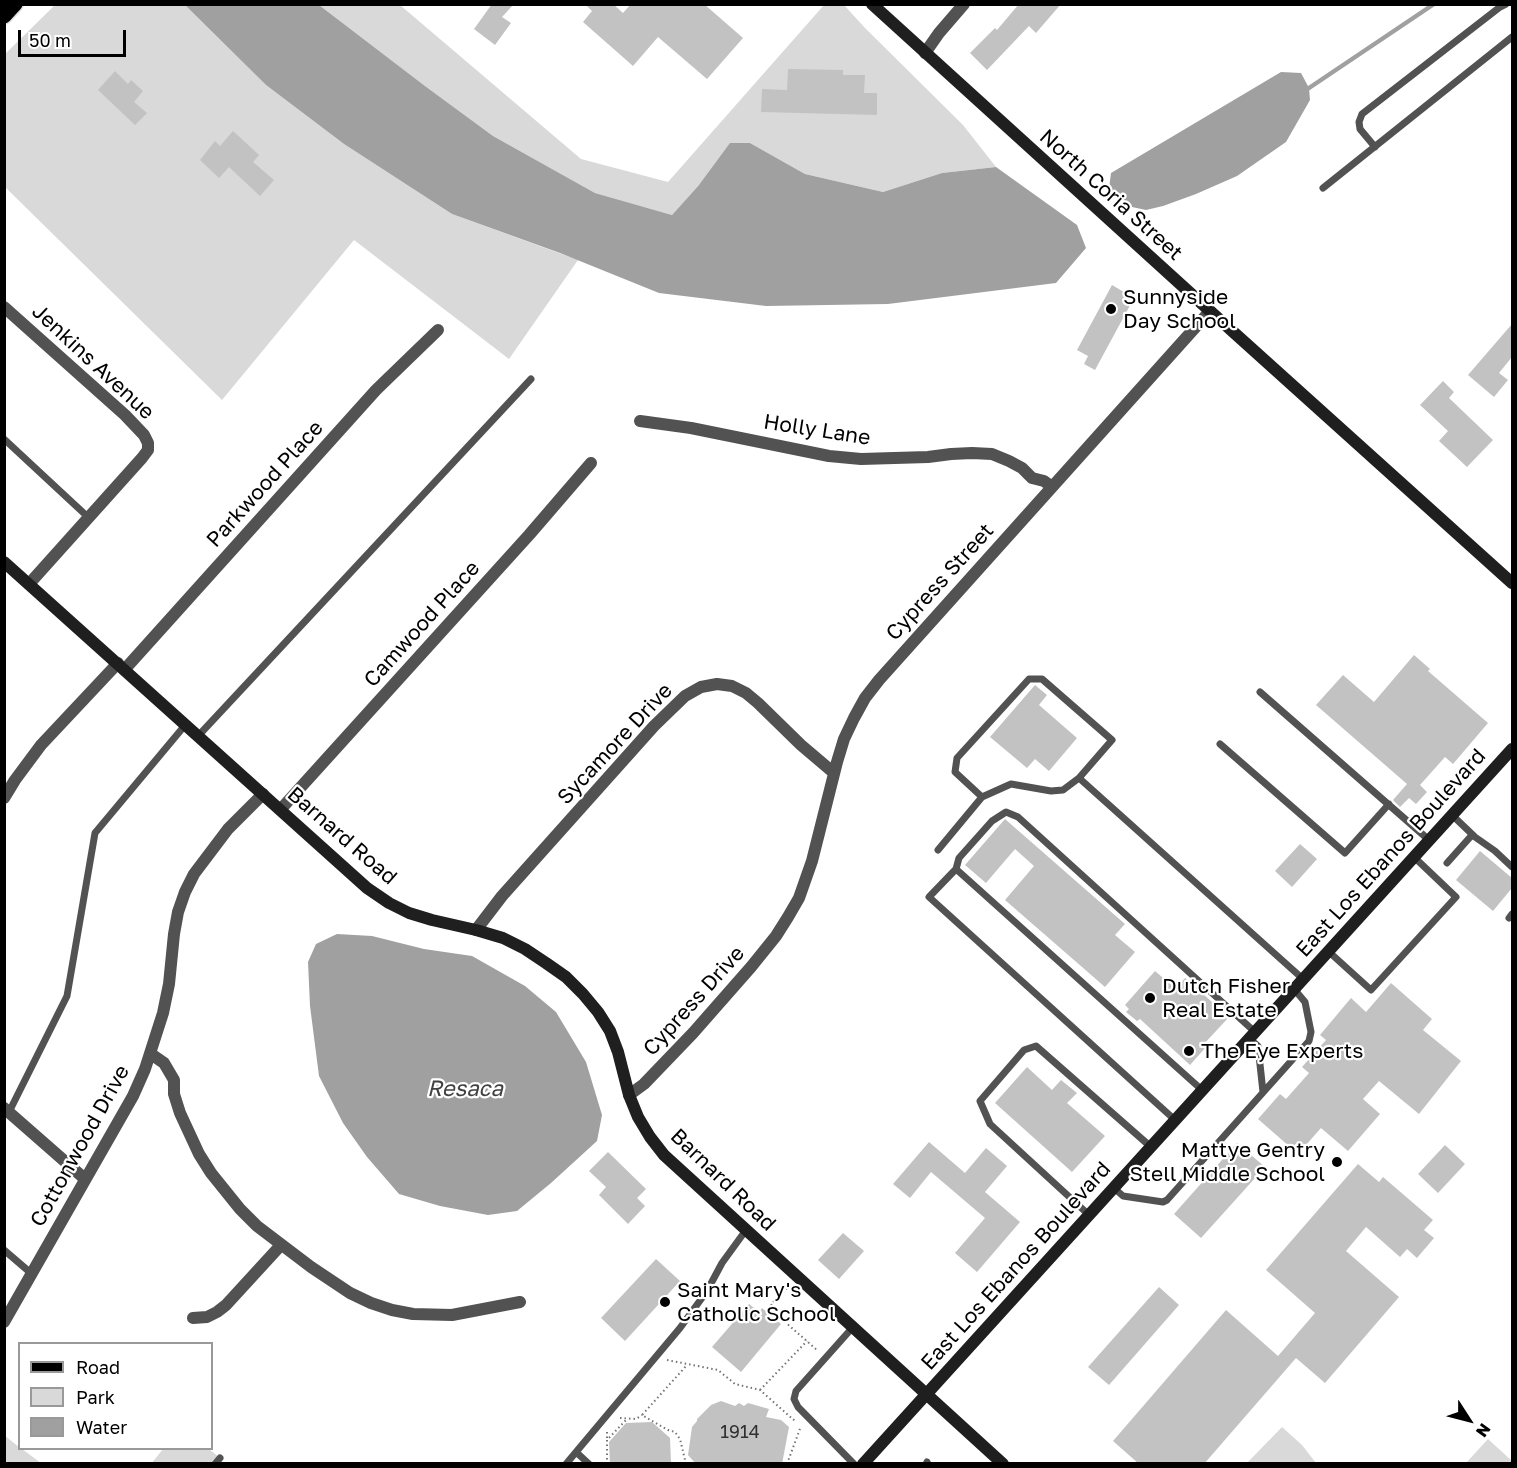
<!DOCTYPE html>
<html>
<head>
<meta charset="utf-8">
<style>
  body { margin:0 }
  #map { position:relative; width:1517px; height:1468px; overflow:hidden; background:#fff; font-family:"Golos Text",sans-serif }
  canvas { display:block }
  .frame { position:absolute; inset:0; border:6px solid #000; pointer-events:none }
  .legend { position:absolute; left:18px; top:1342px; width:195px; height:108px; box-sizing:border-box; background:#fff; border:2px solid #999; margin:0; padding:8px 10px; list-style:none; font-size:18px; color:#000 }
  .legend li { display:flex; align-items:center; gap:12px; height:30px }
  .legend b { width:30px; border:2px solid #999 }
  .north { position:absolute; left:1439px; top:1390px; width:60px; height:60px; -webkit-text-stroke:4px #fff; paint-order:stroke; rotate:126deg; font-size:16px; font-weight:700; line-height:24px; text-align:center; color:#000 }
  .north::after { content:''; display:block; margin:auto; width:21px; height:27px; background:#000; clip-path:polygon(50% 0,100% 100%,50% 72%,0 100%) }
  .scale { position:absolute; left:18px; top:30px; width:108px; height:27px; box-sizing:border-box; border:3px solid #000; border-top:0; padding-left:8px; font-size:18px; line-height:21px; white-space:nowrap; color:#000; -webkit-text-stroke:4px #fff; paint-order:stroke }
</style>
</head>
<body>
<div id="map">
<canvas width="1517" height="1468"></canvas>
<div class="frame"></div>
<ul class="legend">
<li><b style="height:8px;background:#000"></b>Road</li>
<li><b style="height:16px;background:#d9d9d9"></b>Park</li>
<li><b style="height:16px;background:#a0a0a0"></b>Water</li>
</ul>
<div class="north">N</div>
<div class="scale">50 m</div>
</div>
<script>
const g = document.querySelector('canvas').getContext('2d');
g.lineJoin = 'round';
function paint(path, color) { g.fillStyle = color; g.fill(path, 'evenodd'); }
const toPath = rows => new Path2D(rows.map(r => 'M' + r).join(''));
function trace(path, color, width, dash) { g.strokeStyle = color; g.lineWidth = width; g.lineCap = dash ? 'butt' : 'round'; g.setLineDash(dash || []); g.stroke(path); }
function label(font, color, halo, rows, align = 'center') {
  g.font = font + ' "Golos Text",sans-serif'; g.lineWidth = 4.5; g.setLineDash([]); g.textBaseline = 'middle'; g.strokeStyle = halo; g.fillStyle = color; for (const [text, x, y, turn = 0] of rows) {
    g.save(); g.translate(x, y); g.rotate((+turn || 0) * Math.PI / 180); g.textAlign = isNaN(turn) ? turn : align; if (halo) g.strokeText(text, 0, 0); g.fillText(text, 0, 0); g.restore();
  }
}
const green = toPath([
  [55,5,185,5,266,85,344,144,452,214,578,260,509,359,354,240,222,400,5,187,4,55],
  [319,5,400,5,581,159,668,182,824,5,844,5,865,28,963,125,996,167,942,173,883,192,805,174,750,143,699,185,672,215,595,193,493,136,425,86],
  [1282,1427,1302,1445,1316,1463,1247,1463],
  [4,1435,19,1447,20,1448,22,1449,41,1463,5,1463],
  [1488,1439,1512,1461,1512,1463,1466,1463],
  [163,1449,209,1449,220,1458,215,1463,151,1464]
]);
const water = toPath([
  [185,5,319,5,425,86,493,136,595,193,672,215,699,185,730,143,750,143,805,174,883,192,942,173,996,167,1077,225,1086,248,1056,283,888,304,766,306,659,293,560,253,452,214,344,144,266,85],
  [1281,72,1301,73,1309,88,1310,100,1286,142,1237,176,1196,194,1163,206,1146,210,1132,207,1109,189,1111,173],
  [337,934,372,936,424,949,472,956,525,986,556,1012,586,1062,602,1115,597,1141,551,1183,517,1211,488,1215,440,1206,399,1194,367,1157,343,1123,319,1076,310,1006,308,962,316,944]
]);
const stream = toPath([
  [1309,88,1434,4]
]);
const building = toPath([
  [492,4,514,4,502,17,511,23,495,45,474,29],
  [585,4,613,4,623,13,631,4,704,4,743,38,707,79,658,37,633,66,583,22,592,11],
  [1019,4,1061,4,1036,33,1029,26,987,70,970,53,995,28,997,30],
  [788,69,843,70,843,75,865,75,864,93,877,93,877,115,761,112,762,89,787,90],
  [115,71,128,84,131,80,143,91,134,102,147,113,135,125,98,90],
  [233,131,259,155,253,162,274,180,260,196,229,167,219,178,200,160,215,141,220,146],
  [1112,285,1134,298,1095,370,1084,364,1088,356,1077,350],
  [1512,324,1512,357,1499,373,1508,380,1494,397,1468,375],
  [1443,381,1454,392,1449,398,1493,440,1467,467,1439,441,1448,431,1420,405],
  [1414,655,1430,669,1428,671,1488,723,1453,764,1445,757,1420,785,1427,792,1416,804,1409,798,1400,807,1393,800,1407,784,1316,705,1343,675,1374,702],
  [1035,685,1047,695,1039,705,1077,738,1049,771,1035,759,1027,768,990,737],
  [1005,819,1125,924,1115,935,1135,952,1105,987,1005,900,1034,866,1015,849,986,883,965,865],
  [1300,844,1317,859,1292,887,1275,871],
  [1480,851,1512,878,1512,888,1493,911,1456,880],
  [1155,971,1176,989,1185,978,1229,1017,1203,1045,1206,1047,1190,1065,1140,1019,1137,1021,1126,1012,1129,1009,1125,1005],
  [1391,983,1432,1019,1423,1030,1461,1061,1419,1114,1379,1081,1363,1099,1380,1114,1348,1151,1321,1128,1298,1154,1258,1119,1280,1094,1286,1099,1309,1073,1302,1067,1326,1040,1320,1035,1351,998,1366,1012],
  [1027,1067,1052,1090,1061,1080,1077,1093,1067,1103,1105,1136,1072,1172,995,1103],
  [929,1142,965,1173,986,1148,1007,1166,985,1192,1020,1222,977,1272,955,1253,985,1218,931,1172,910,1198,893,1184],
  [1237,1143,1265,1167,1201,1238,1174,1214],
  [1445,1145,1465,1164,1438,1193,1418,1174],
  [608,1152,646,1189,637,1198,645,1206,628,1224,599,1195,606,1187,589,1171],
  [1358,1164,1379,1182,1383,1177,1433,1220,1424,1230,1434,1238,1417,1258,1407,1249,1400,1257,1366,1227,1346,1251,1399,1297,1325,1383,1296,1358,1204,1464,1139,1464,1113,1441,1226,1310,1278,1356,1315,1313,1266,1270],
  [843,1233,864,1251,839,1279,818,1260],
  [656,1259,680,1281,625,1341,601,1318],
  [1159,1287,1179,1305,1109,1385,1088,1367],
  [749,1304,759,1312,762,1308,781,1324,741,1372,712,1347],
  [721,1401,735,1406,739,1403,744,1406,748,1403,769,1409,766,1417,781,1420,789,1427,782,1464,696,1464,688,1455,692,1427,697,1421,697,1419,711,1405],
  [652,1422,670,1438,671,1464,610,1464,609,1442,626,1423]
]);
const path = toPath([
  [790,1285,771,1304,775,1313,818,1351],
  [667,1360,718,1370,735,1384,760,1390,795,1421],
  [760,1390,807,1341],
  [620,1418,636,1419,642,1415],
  [607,1432,607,1440],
  [607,1464,607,1440,627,1419],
  [686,1464,680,1439,675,1432,668,1430,642,1415,687,1365],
  [787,1464,801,1426]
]);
const lane = toPath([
  [1375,147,1360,129,1359,122,1362,114,1500,7,1506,4],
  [1323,188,1512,37],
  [4,439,89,518],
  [1260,692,1429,840],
  [199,735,531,379],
  [1220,744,1345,853,1389,804],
  [982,797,1011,784,1051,791,1063,790,1079,778],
  [1452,815,1475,837,1495,851,1512,867],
  [938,850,982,797,955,772,957,758,1029,679,1042,679,1112,740,1079,778,1303,979],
  [1447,863,1472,835],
  [956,869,959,858,992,821,1006,812,1018,817,1255,1032],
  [1509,918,1512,914],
  [1328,951,1371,990,1456,897,1414,857],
  [1249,1038,1258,1046,1263,1092],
  [9,1112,67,996,95,833,186,724],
  [1175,1120,929,897,956,869,1202,1090],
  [1114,1188,1123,1196,1163,1202,1167,1200,1309,1041,1311,1032,1305,1002,1294,989],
  [1089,1215,990,1124,980,1101,1024,1050,1036,1046,1151,1147],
  [4,1250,32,1274],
  [853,1327,796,1391,794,1399,798,1407,854,1464],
  [576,1452,589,1464],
  [215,1464,220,1458],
  [566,1464,680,1328,707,1291,722,1263,746,1230],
  [926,1464,927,1462,928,1464]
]);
const street = toPath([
  [925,53,939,33,964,4],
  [4,307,125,415,144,435,148,443,148,450,142,458,29,584],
  [640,421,691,428,829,456,861,459,928,457,951,454,972,453,992,454,1009,461,1022,468,1032,478,1044,481,1052,487],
  [125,669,376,390,438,330],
  [4,798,15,780,41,745,118,663],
  [281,809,529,535,591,463],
  [476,930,502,896,654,726,685,696,701,687,717,684,732,686,746,693,758,703,801,745,834,773],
  [151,1054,164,1063,174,1080,174,1094,180,1113,199,1154,211,1173,240,1209,257,1226,311,1267,350,1293,371,1303,392,1310,413,1314,452,1315,520,1302],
  [629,1095,644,1084,693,1033,751,967,776,936,788,917,799,898,812,861,837,762,844,739,854,718,865,698,879,680,1210,311],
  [4,1108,85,1179],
  [193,1318,207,1317,217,1312,226,1305,281,1245],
  [4,1322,133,1096,145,1069,163,1013,169,984,174,934,178,912,185,892,194,874,228,829,263,794]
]);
const secondary = toPath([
  [872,4,1210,311,1512,583],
  [4,562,367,888,389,903,409,913,432,920,476,930,503,938,525,949,546,963,566,977,583,994,598,1012,610,1031,618,1052,629,1095,638,1117,650,1137,664,1155,1003,1464],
  [863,1464,1512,749]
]);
const primary = toPath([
  [4,16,15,4]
]);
const markers = [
  [1111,309,6,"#000"],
  [1150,998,6,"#000"],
  [1189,1051,6,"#000"],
  [1337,1162,6,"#000"],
  [665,1302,6,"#000"]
];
const numberNames = [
  ["1914",740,1432]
];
const streetNames = [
  ["North Coria Street",1111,195,42],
  ["Jenkins Avenue",93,362,43],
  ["Holly Lane",817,430,9],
  ["Parkwood Place",265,484,-48],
  ["Cypress Street",940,582,-48],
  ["Camwood Place",422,624,-48],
  ["Sycamore Drive",615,744,-47],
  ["Barnard Road",342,836,41],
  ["East Los Ebanos Boulevard",1391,853,-48],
  ["Cypress Drive",694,1001,-48],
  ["Cottonwood Drive",80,1146,-61],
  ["Barnard Road",723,1180,44],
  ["East Los Ebanos Boulevard",1016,1266,-48]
];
const poiNames = [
  ["Sunnyside",1123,297],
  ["Day School",1123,321],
  ["Dutch Fisher",1162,986],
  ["Real Estate",1162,1010],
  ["The Eye Experts",1201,1051],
  ["Mattye Gentry",1325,1150,"right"],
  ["Stell Middle School",1325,1174,"right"],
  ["Saint Mary's",677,1290],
  ["Catholic School",677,1314]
];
const waterNames = [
  ["Resaca",465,1089]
];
paint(green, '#d9d9d9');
paint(water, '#a0a0a0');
trace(stream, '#a0a0a0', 4.5);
paint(building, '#c2c2c2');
trace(primary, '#dbdbdb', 18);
trace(path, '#747474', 2, [1.5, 3]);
trace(lane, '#525252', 7);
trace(street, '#525252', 12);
trace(secondary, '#1f1f1f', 12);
trace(primary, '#000', 15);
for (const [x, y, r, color] of markers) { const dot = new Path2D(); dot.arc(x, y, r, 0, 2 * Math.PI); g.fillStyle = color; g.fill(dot); trace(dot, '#fff', 2); }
label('18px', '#303030', null, numberNames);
label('21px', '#000', '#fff', streetNames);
label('21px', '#000', '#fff', poiNames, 'left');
label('italic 22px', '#414141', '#fff', waterNames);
</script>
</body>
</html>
